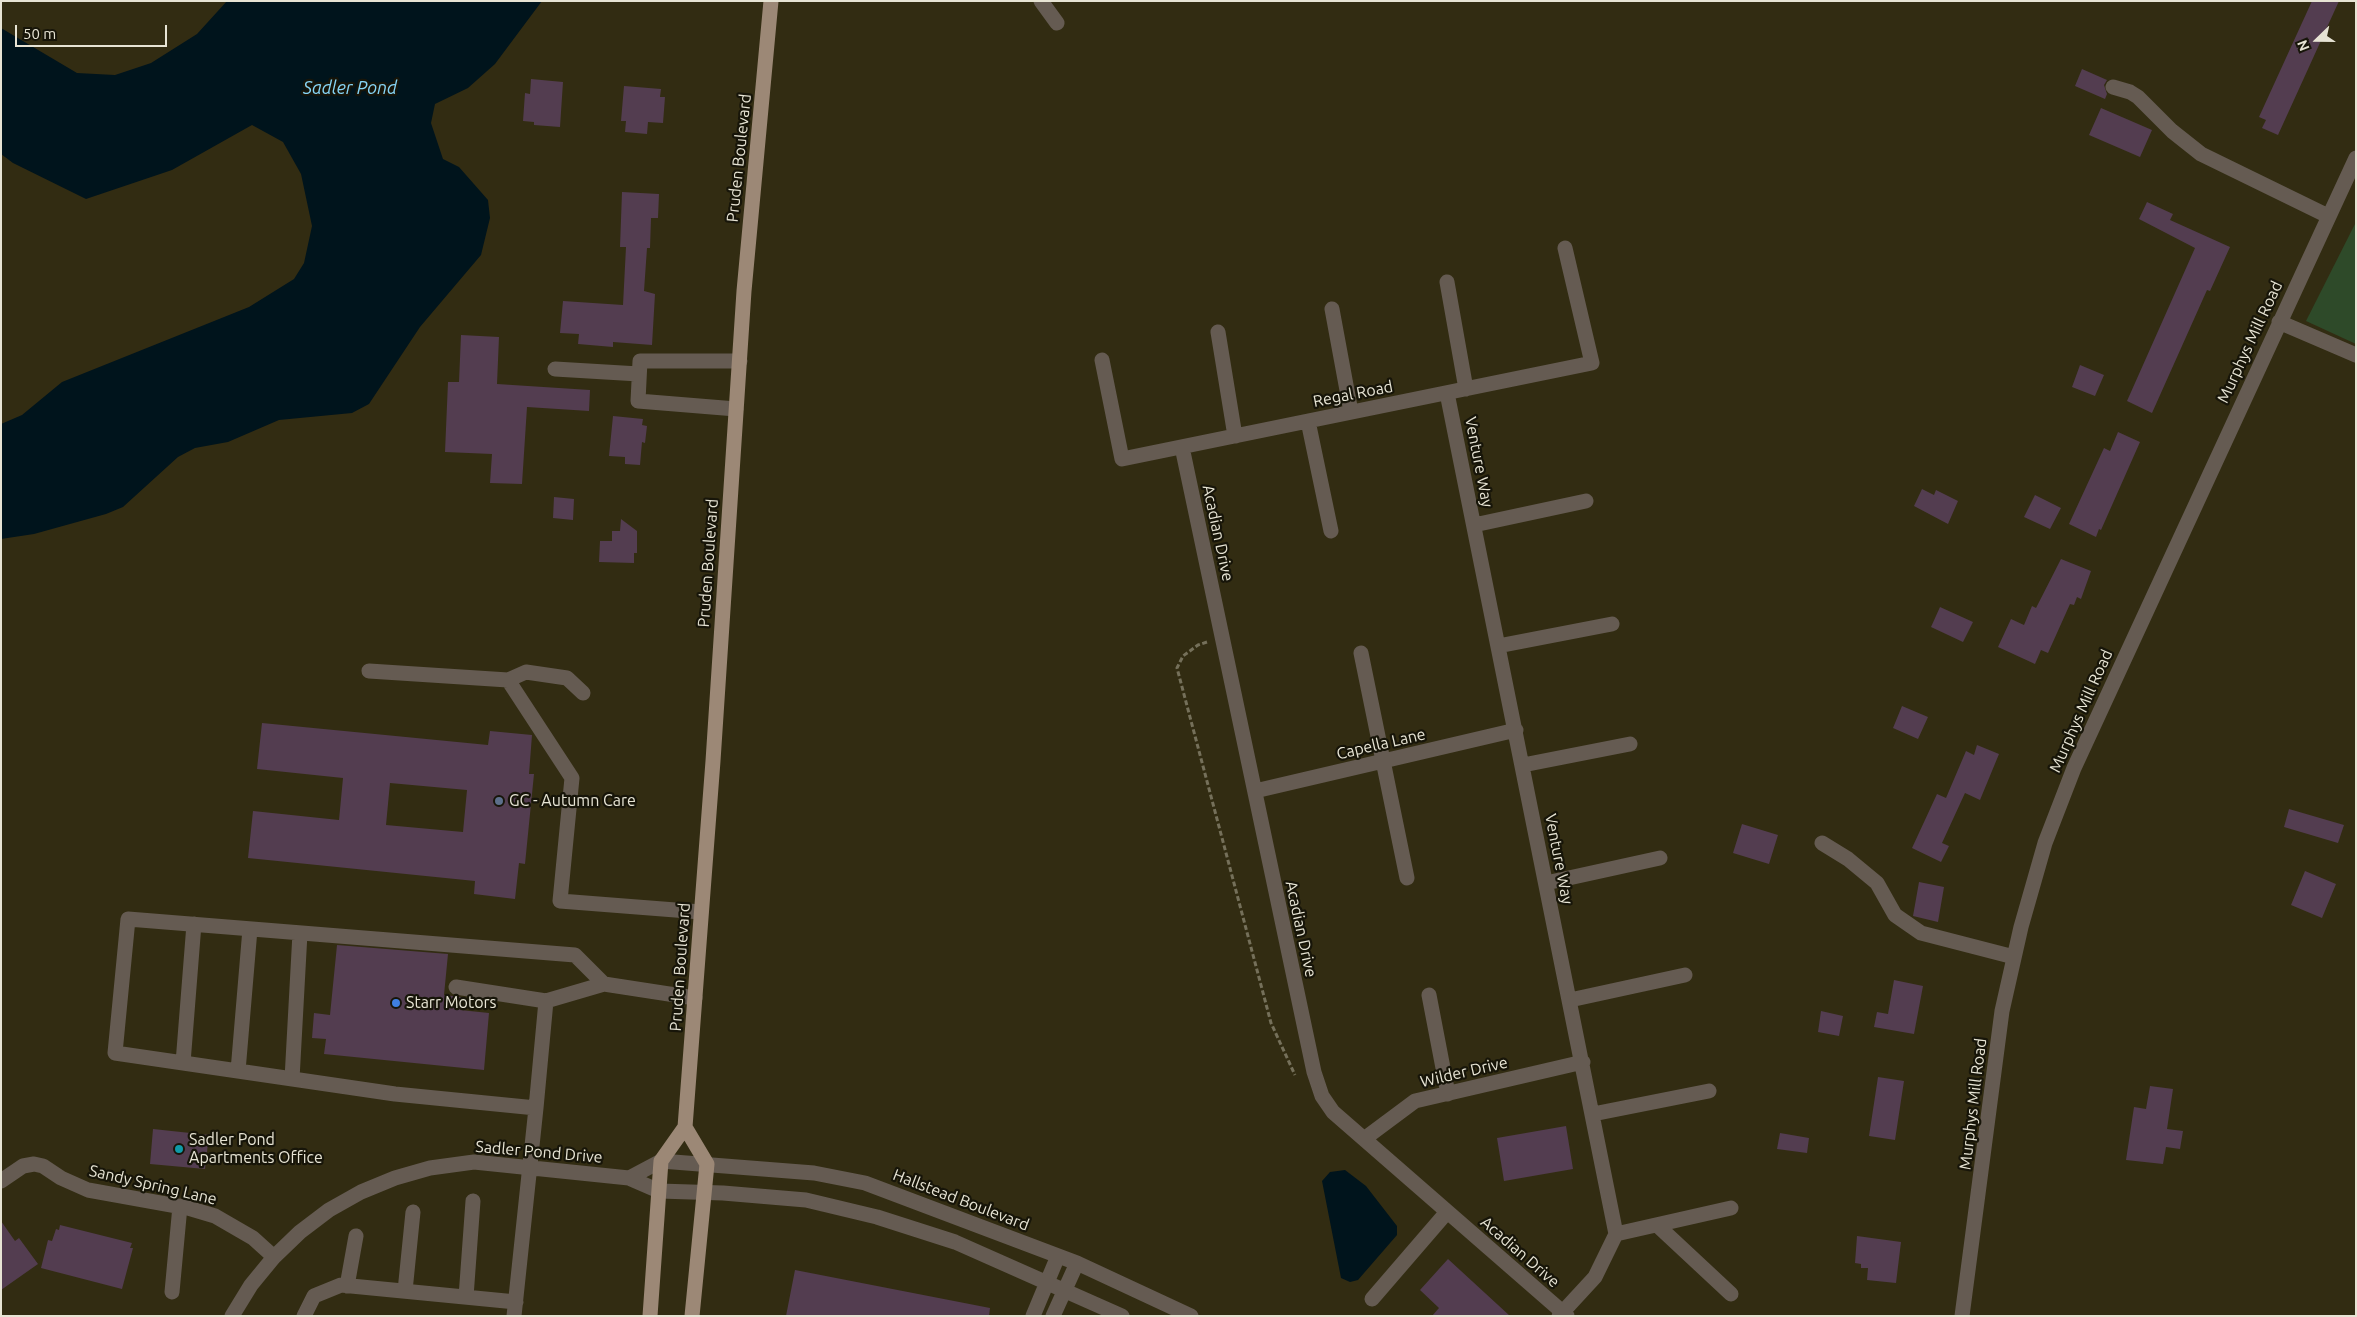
<!DOCTYPE html>
<html>
<head>
<meta charset="utf-8">
<style>
  body { margin:0 }
  #map { position:relative; width:2357px; height:1317px; overflow:hidden; background:#322c12; font-family:Ubuntu,sans-serif }
  canvas { display:block }
  .frame { position:absolute; inset:0; border:2px solid #e7e4d4; pointer-events:none }
  .north { position:absolute; left:2292px; top:15px; width:50px; height:50px; -webkit-text-stroke:4px #171509; paint-order:stroke; rotate:248deg; font-size:14px; font-weight:700; line-height:20px; text-align:center; color:#e7e4d4 }
  .north::after { content:''; display:block; margin:auto; width:18px; height:22px; background:#e7e4d4; clip-path:polygon(50% 0,100% 100%,50% 72%,0 100%) }
  .scale { position:absolute; left:15px; top:25px; width:152px; height:22px; box-sizing:border-box; border:2px solid #e7e4d4; border-top:0; padding-left:6px; font-size:15px; line-height:18px; white-space:nowrap; color:#e7e4d4; -webkit-text-stroke:4px #171509; paint-order:stroke }
</style>
</head>
<body>
<div id="map">
<canvas width="2357" height="1317"></canvas>
<div class="frame"></div>
<div class="north">N</div>
<div class="scale">50 m</div>
</div>
<script>
const g = document.querySelector('canvas').getContext('2d');
g.lineJoin = 'round';
function paint(path, color) { g.fillStyle = color; g.fill(path, 'evenodd'); }
const toPath = rows => new Path2D(rows.map(r => 'M' + r).join(''));
function trace(path, color, width, dash) { g.strokeStyle = color; g.lineWidth = width; g.lineCap = dash ? 'butt' : 'round'; g.setLineDash(dash || []); g.stroke(path); }
function label(font, color, halo, rows, align = 'center') {
  g.font = font + ' Ubuntu,sans-serif'; g.lineWidth = 4.5; g.setLineDash([]); g.textBaseline = 'middle'; g.strokeStyle = halo; g.fillStyle = color; for (const [text, x, y, turn = 0] of rows) {
    g.save(); g.translate(x, y); g.rotate((+turn || 0) * Math.PI / 180); g.textAlign = isNaN(turn) ? turn : align; if (halo) g.strokeText(text, 0, 0); g.fillText(text, 0, 0); g.restore();
  }
}
const green = toPath([
  [2356,222,2356,344,2306,321]
]);
const water = toPath([
  [227,1,542,1,495,64,468,88,435,104,431,123,443,159,459,167,488,200,490,218,481,255,420,327,369,404,352,413,279,420,228,442,195,448,178,457,123,507,106,514,34,534,1,539,1,424,22,415,62,382,249,307,294,279,304,263,312,226,301,174,283,142,252,125,172,170,86,199,13,163,1,154,1,28,77,73,115,75,151,63,197,34],
  [1345,1170,1366,1186,1397,1226,1397,1235,1358,1280,1350,1282,1341,1278,1322,1181,1330,1172]
]);
const building = toPath([
  [2312,1,2339,1,2278,135,2262,128,2266,120,2259,117],
  [2082,69,2107,80,2104,85,2107,94,2105,99,2075,86],
  [531,79,563,82,560,127,534,125,534,122,523,121,525,93,530,94],
  [624,86,661,89,660,97,665,97,663,123,648,122,647,134,625,132,626,121,621,121],
  [2101,108,2152,130,2140,157,2089,135],
  [622,192,659,194,658,218,651,218,650,248,647,248,644,291,655,294,652,345,613,342,613,347,578,344,579,334,560,333,563,301,623,305,626,247,620,247],
  [2147,202,2173,214,2170,220,2230,247,2210,291,2207,290,2152,413,2127,401,2195,248,2139,219],
  [461,335,499,337,497,384,590,390,589,411,527,407,522,484,490,483,492,454,445,452,448,382,459,382],
  [2080,365,2104,375,2095,396,2072,387],
  [613,416,643,419,642,425,647,426,645,443,642,442,640,465,625,464,625,457,609,456],
  [2118,432,2140,442,2101,530,2099,529,2096,537,2069,524,2104,448,2110,451],
  [1922,489,1934,495,1936,490,1958,501,1948,524,1914,506],
  [2035,495,2061,508,2050,529,2024,517],
  [554,497,574,499,573,520,553,518],
  [621,519,637,531,637,553,634,553,634,563,599,562,600,541,612,541,612,531,620,531],
  [2061,559,2091,571,2081,599,2077,597,2074,605,2070,604,2048,653,2041,650,2035,664,1998,647,2011,619,2024,625,2032,606,2036,608],
  [1940,607,1973,622,1963,642,1931,627],
  [1902,706,1928,717,1918,739,1893,728],
  [262,723,488,745,490,731,532,735,529,774,534,774,525,864,519,863,515,899,474,894,475,881,248,858,253,811,339,820,343,778,257,769],
  [390,783,467,790,463,832,386,825],
  [1977,745,1999,754,1980,800,1965,793,1942,843,1949,846,1941,862,1912,848,1937,794,1946,798,1966,751,1974,755],
  [2289,809,2344,825,2338,843,2284,827],
  [1742,824,1778,835,1769,864,1733,853],
  [2305,871,2336,884,2322,918,2291,905],
  [1919,882,1944,887,1938,922,1913,916],
  [337,945,448,954,444,995,461,997,460,1010,489,1013,484,1070,324,1054,326,1039,312,1038,314,1013,330,1015],
  [1894,980,1923,986,1914,1034,1874,1027,1877,1012,1888,1014],
  [1821,1011,1843,1016,1839,1036,1818,1032],
  [1878,1077,1904,1081,1895,1140,1869,1136],
  [2150,1086,2173,1089,2167,1129,2183,1131,2180,1149,2166,1147,2163,1164,2126,1160,2134,1107,2146,1109],
  [1566,1126,1573,1169,1504,1181,1497,1138],
  [153,1129,209,1135,205,1169,150,1164],
  [1780,1133,1809,1138,1807,1153,1777,1149],
  [1,1221,15,1241,19,1238,38,1264,1,1290],
  [60,1225,132,1243,130,1248,133,1248,122,1289,41,1268,48,1240,52,1241,56,1229,59,1230],
  [1857,1236,1901,1242,1896,1283,1867,1280,1868,1268,1861,1268,1861,1264,1855,1263],
  [1448,1259,1510,1316,1432,1316,1439,1308,1420,1290],
  [795,1270,990,1308,989,1316,786,1316]
]);
const path = toPath([
  [1207,642,1198,645,1183,656,1177,668,1271,1023,1295,1075]
]);
const minor = toPath([
  [1041,1,1057,23],
  [2113,87,2130,92,2138,97,2172,131,2201,154,2328,216],
  [1447,282,1466,389],
  [1332,309,1351,412],
  [2279,322,2356,355],
  [1218,332,1235,436],
  [1102,360,1122,459,1592,363,1565,248],
  [555,369,639,374],
  [1447,393,1616,1234,1595,1277,1559,1316],
  [736,409,638,401,640,361,740,361],
  [1308,421,1331,531],
  [1182,447,1314,1072,1322,1096,1333,1112,1567,1316],
  [1474,525,1586,501],
  [1498,646,1612,624],
  [1361,653,1407,878],
  [369,671,508,680,572,778,560,901,701,912],
  [508,680,526,672,567,678,583,693],
  [1523,765,1630,744],
  [1255,791,1516,730],
  [1822,843,1848,859,1877,883,1895,915,1921,933,2014,957],
  [1546,883,1660,858],
  [456,987,546,1001],
  [1429,995,1448,1094],
  [1570,1000,1685,975],
  [183,1063,194,924],
  [238,1071,250,929],
  [292,1079,300,933],
  [536,1108,546,1001,604,984],
  [1593,1114,1709,1091],
  [1364,1139,1415,1101,1583,1062],
  [629,1178,661,1161,814,1173,865,1183,1077,1263,1191,1316],
  [1,1181,23,1166,34,1164,43,1166,61,1178,88,1190,188,1208,215,1216,253,1238,274,1257],
  [1657,1225,1731,1294],
  [1616,1234,1731,1208],
  [347,1286,356,1236],
  [405,1291,413,1212],
  [172,1292,180,1206],
  [466,1297,473,1201],
  [1372,1299,1447,1212],
  [232,1316,251,1285,274,1257,300,1232,329,1210,361,1192,395,1178,430,1168,474,1162,629,1178,659,1191,723,1193,806,1200,877,1217,955,1242,1122,1316],
  [304,1316,314,1296,341,1285,516,1302],
  [514,1316,536,1108,395,1094,115,1053,128,919,575,955,604,984,695,998],
  [1033,1316,1058,1256],
  [1053,1316,1077,1263],
  [1962,1316,2002,1011,2021,927,2045,843,2074,768,2356,158]
]);
const major = toPath([
  [685,1127,707,1164,692,1316],
  [650,1316,661,1161,685,1127,713,761,744,291,771,1]
]);
const markers = [
  [499,801,5,"#5c6f8a"],
  [396,1003,5,"#3f7fe0"],
  [179,1149,5,"#0f9aa8"]
];
const streetNames = [
  ["Pruden Boulevard",739,158,-84],
  ["Murphys Mill Road",2250,342,-65],
  ["Regal Road",1353,394,-11],
  ["Venture Way",1479,462,79],
  ["Acadian Drive",1218,533,78],
  ["Pruden Boulevard",708,563,-86],
  ["Murphys Mill Road",2081,711,-66],
  ["Capella Lane",1381,744,-13],
  ["Venture Way",1559,859,79],
  ["Acadian Drive",1301,929,78],
  ["Pruden Boulevard",680,967,-86],
  ["Wilder Drive",1464,1072,-13],
  ["Murphys Mill Road",1973,1104,-83],
  ["Sadler Pond Drive",539,1152,5],
  ["Sandy Spring Lane",153,1185,13],
  ["Hallstead Boulevard",961,1200,21],
  ["Acadian Drive",1520,1252,41]
];
const poiNames = [
  ["GC - Autumn Care",509,801],
  ["Starr Motors",406,1003],
  ["Sadler Pond",189,1140],
  ["Apartments Office",189,1158]
];
const waterNames = [
  ["Sadler Pond",350,88]
];
paint(green, '#2e4a29');
paint(water, '#00141c');
paint(building, '#533d50');
trace(path, '#75705a', 3, [5, 2.5]);
trace(minor, '#655b52', 15);
trace(major, '#9c8876', 15);
for (const [x, y, r, color] of markers) { const dot = new Path2D(); dot.arc(x, y, r, 0, 2 * Math.PI); g.fillStyle = color; g.fill(dot); trace(dot, '#171509', 2); }
label('16px', '#e7e4d4', '#171509', streetNames);
label('16px', '#e7e4d4', '#171509', poiNames, 'left');
label('italic 18px', '#86d5f6', '#171509', waterNames);
</script>
</body>
</html>
